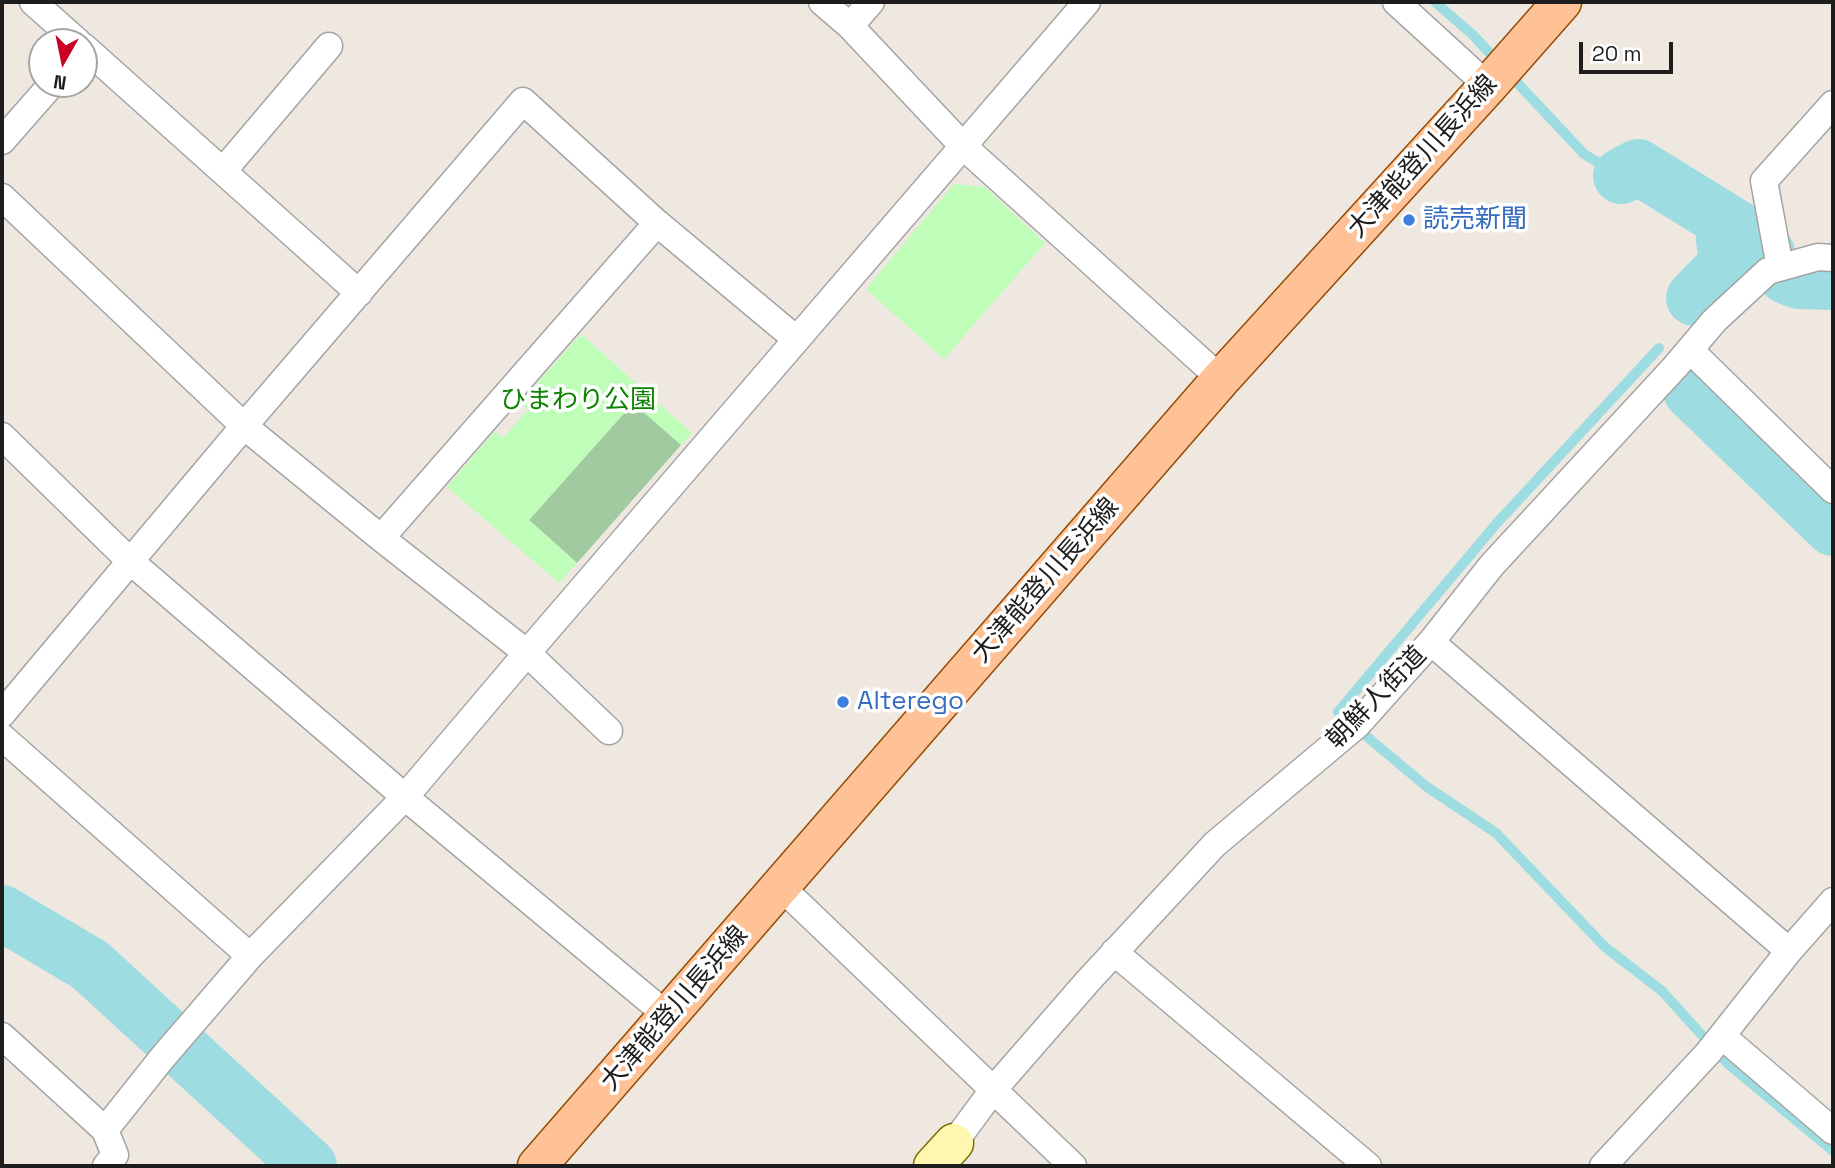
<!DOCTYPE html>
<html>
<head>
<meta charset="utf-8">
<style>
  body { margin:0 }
  #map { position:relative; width:1835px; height:1168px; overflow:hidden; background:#efe8e1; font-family:"Space Grotesk",sans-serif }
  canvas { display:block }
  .frame { position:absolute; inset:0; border:4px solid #1d1d1d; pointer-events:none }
  .north { position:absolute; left:28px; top:28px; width:70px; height:70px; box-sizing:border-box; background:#fff; border:2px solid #a5a5a5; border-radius:50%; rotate:189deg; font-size:19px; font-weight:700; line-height:28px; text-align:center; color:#1d1d1d }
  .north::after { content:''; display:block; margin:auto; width:24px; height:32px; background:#c90021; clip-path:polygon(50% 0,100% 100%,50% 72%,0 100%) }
  .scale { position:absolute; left:1579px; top:42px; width:94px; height:32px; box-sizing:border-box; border:4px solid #1d1d1d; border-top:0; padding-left:9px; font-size:21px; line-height:24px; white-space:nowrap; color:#1d1d1d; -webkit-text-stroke:5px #fff; paint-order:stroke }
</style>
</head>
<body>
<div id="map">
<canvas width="1835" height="1168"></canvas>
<div class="frame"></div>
<div class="north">N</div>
<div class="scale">20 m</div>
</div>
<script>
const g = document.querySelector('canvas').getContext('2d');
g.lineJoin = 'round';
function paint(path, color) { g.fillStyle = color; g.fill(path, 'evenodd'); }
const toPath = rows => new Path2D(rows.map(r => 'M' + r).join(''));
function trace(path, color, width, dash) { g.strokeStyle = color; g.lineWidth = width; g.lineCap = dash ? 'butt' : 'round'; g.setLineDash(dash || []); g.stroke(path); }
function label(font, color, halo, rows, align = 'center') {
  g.font = font + ' "Space Grotesk","Noto Sans JP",sans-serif'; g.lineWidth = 7; g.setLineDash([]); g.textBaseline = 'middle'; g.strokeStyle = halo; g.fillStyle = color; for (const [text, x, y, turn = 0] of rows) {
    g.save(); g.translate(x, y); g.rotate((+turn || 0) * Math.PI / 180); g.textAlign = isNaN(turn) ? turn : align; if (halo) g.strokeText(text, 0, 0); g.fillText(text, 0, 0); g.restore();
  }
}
const cemetery = toPath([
  [634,402,681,445,577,563,529,520]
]);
const park = toPath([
  [954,184,985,187,1045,243,944,359,866,289],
  [581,334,692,433,681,445,633,403,529,520,577,563,559,583,447,487,495,431,503,438,528,410,520,402]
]);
const stream = toPath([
  [1435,2,1473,35,1498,62],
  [1508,73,1584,154,1724,239],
  [1342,716,1338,712,1497,523,1659,348],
  [1365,735,1427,787,1496,833,1605,947,1662,991,1728,1064,1833,1151]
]);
const river = toPath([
  [1621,176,1638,167,1745,233,1767,253],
  [1786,276,1798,281,1833,282],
  [1694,298,1727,264,1724,239],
  [1691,391,1833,528],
  [2,913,90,965,309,1166]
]);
const street = toPath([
  [33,2,78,42],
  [822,2,850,26,963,146,1221,379],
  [1396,2,1488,86],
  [850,26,871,2],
  [84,47,359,293],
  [2,141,52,84],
  [223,171,329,46],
  [2,197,244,426,381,538,527,653,609,731],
  [1780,267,1764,181,1833,104],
  [1690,350,1833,490],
  [2,436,130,561,405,797,668,1016],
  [381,538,657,223],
  [1431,642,1789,951],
  [2,714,244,426,523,101,657,223,796,339],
  [2,737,250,956],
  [781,887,1073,1166],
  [1114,952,1368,1166],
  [2,1036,105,1130,163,1057,250,956,405,797,527,653,1087,2],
  [1722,1036,1833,1131],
  [105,1130,115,1155,106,1166],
  [954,1143,993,1090,1088,981,1215,844,1357,725,1431,642,1492,565,1675,367,1715,320,1768,271,1818,257,1833,258],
  [1603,1166,1708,1053,1789,951,1833,901]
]);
const secondary = toPath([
  [933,1166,954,1143]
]);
const primary = toPath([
  [537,1166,1221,379,1488,86,1562,2]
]);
const markers = [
  [1409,220,7,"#3f7fe0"],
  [843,702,7,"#3f7fe0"]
];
const streetNames = [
  ["大津能登川長浜線",1423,157,-48],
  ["大津能登川長浜線",1046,581,-49],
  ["朝鮮人街道",1377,698,-46],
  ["大津能登川長浜線",675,1009,-49]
];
const shopNames = [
  ["読売新聞",1423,220],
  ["Alterego",857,702]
];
const parkNames = [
  ["ひまわり公園",578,401]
];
paint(cemetery, '#a1caa0');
paint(park, '#bffeb9');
trace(stream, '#9ddde1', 10);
trace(river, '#9ddde1', 56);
trace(street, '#a4a4a4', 29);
trace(secondary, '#777100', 41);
trace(primary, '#954b00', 41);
trace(street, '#fff', 26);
trace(secondary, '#fff6af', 38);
trace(primary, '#ffc196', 38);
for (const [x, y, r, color] of markers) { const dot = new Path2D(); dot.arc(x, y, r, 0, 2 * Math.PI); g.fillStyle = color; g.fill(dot); trace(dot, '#fff', 2.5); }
label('26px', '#1d1d1d', '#fff', streetNames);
label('26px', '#366cbe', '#fff', shopNames, 'left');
label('26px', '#0c8401', '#fff', parkNames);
</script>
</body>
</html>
